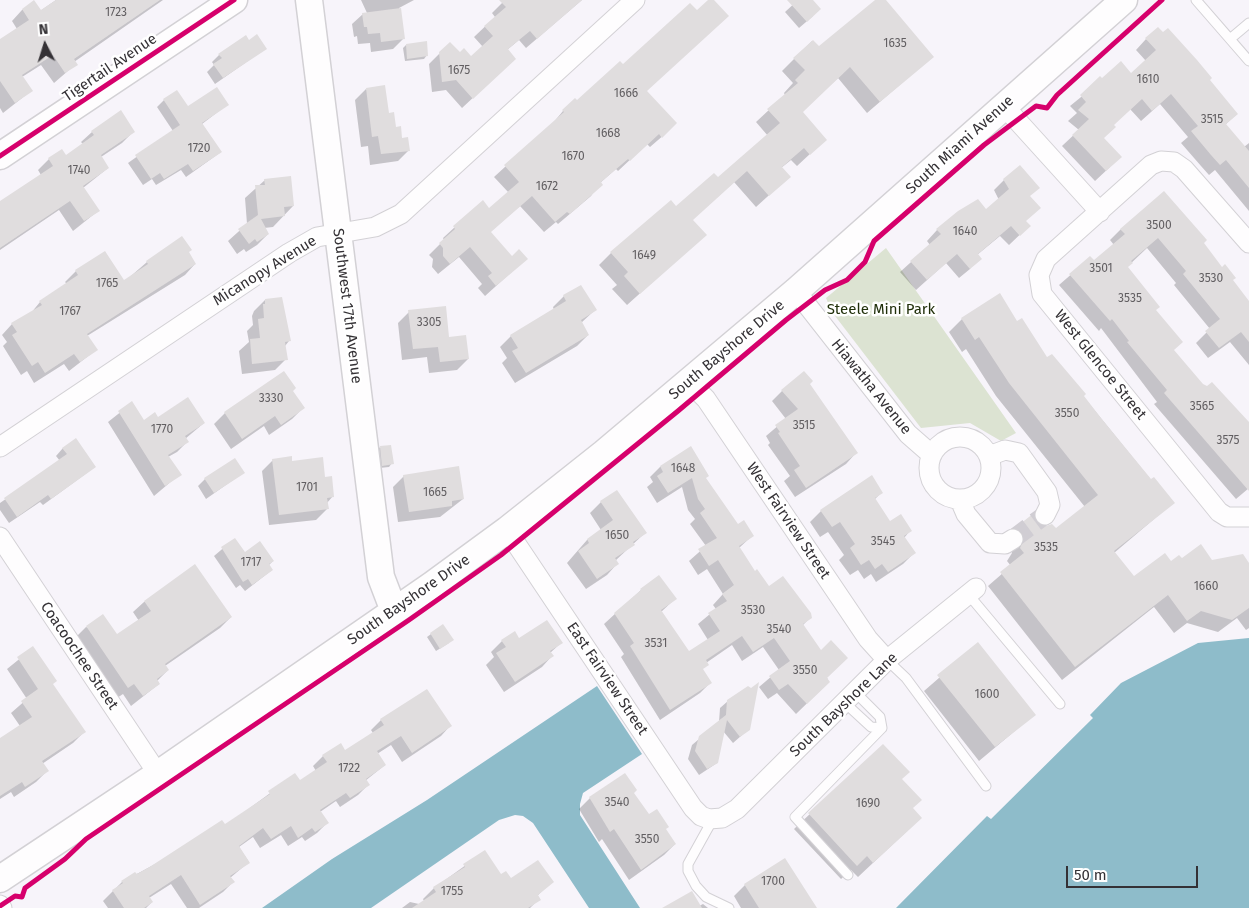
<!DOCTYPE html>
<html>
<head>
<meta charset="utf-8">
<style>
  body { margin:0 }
  #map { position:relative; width:1249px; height:908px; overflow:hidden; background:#f7f4fa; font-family:"Fira Sans",sans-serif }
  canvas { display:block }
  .north { position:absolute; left:20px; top:20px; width:50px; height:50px; -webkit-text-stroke:4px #fff; paint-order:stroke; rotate:355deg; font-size:14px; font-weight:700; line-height:20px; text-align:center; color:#343135 }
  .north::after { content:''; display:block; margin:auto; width:18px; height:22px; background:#343135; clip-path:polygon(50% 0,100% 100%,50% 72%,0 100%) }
  .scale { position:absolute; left:1066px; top:866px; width:132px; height:22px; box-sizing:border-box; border:2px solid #343135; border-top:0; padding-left:6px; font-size:15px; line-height:18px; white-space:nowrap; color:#343135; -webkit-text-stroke:4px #fff; paint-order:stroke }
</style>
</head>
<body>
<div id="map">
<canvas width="1249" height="908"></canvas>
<div class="north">N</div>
<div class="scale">50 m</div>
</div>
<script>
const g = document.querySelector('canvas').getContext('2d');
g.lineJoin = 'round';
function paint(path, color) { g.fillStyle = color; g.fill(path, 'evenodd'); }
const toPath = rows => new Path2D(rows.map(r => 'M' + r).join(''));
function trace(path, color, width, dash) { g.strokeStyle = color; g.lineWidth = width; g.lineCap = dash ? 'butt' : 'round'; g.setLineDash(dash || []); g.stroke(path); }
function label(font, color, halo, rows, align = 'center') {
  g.font = font + ' "Fira Sans",sans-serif'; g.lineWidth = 5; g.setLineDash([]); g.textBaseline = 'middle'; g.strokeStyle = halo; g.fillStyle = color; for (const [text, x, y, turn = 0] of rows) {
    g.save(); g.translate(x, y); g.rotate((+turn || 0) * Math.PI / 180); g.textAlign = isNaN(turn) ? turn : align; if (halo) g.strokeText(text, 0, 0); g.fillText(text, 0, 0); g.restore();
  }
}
const green = toPath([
  [886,248,1016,433,1001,441,970,423,921,428,832,312,826,298]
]);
const water = toPath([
  [1249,638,1249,908,896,908,987,816,991,819,1093,718,1090,715,1121,683,1198,643],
  [597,686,642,754,583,793,580,804,580,815,640,908,589,908,533,823,523,816,515,815,499,820,371,908,262,908,332,859,427,800]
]);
const shadow = toPath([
  [56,0,163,0,74,62,76,64,54,83,41,65,22,77,31,91,3,113,0,108,0,40,17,29,12,21,22,10,34,2,40,11],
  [361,0,414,0,399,8,403,39,393,49,371,52,370,43,358,44,357,36,354,37,352,24,363,14,367,13],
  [505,0,582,0,526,48,519,40,507,50,504,69,462,108,446,90,432,92,429,64,440,53,459,54,471,57,483,47,474,37,495,17,492,13],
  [710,0,712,0,646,91,665,134,650,147,647,144,618,171,616,169,600,183,591,196,558,224,556,222,544,232,520,206,490,232,512,258,526,259,485,296,478,288,482,284,459,257,438,274,432,267,433,259,429,255,444,240,443,238,482,202,489,210,509,193,494,177,553,123,563,111,697,12],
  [798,0,811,0,813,16,799,28,785,12],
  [877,0,884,0,932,57,867,113,838,78,801,112,825,140,797,166,791,160,781,168,789,177,756,207,734,182,692,220,705,235,627,305,612,289,617,285,599,265,611,253,718,179,768,136,756,122,785,95,784,93,793,83,782,71,812,41,819,48],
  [1146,39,1208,80,1237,114,1225,125,1244,147,1249,143,1249,211,1215,170,1209,175,1201,166,1181,143,1188,137,1160,104,1141,121,1130,109,1113,125,1103,138,1110,167,1095,181,1062,146,1079,130,1068,121,1077,113,1070,106,1102,80,1131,74,1146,61,1136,50],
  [249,42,265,49,215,84,207,72,214,65,212,62,219,55],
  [406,45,427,55,424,59,405,61,403,48],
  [366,89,388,114,409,150,398,161,370,165,368,146,361,147,355,100],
  [164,100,188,108,227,105,202,124,221,152,186,177,181,170,156,185,152,179,143,185,128,163,173,131,157,107],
  [92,132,133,132,122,143,101,157,108,168,83,188,98,211,73,231,59,210,0,250,0,202,41,175,38,170,49,159,61,151,66,157,83,144,81,142],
  [265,180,293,206,273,227,264,228,268,234,257,245,246,252,244,249,237,254,228,241,247,224,245,198],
  [1004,180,1029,197,1025,222,1029,226,1009,245,1000,236,977,255,970,269,959,278,946,263,916,290,900,272,930,245,927,241,937,230,986,211,999,200,994,190],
  [1121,229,1202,243,1249,303,1249,365,1230,342,1208,358,1196,343,1210,329,1174,285,1176,283,1147,248,1126,268,1155,310,1173,350,1202,385,1249,425,1249,488,1236,499,1154,404,1157,402,1101,328,1099,331,1059,285,1090,258,1094,262,1114,245,1110,240],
  [105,252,124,282,147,262,187,253,195,264,185,275,87,336,96,350,69,371,64,364,34,383,27,371,21,375,3,346,7,342,2,335,12,324,31,313,40,302,67,284,65,282,76,271],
  [580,286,595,310,581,323,588,335,577,346,515,383,502,363,507,358,500,347,511,336,554,310,553,307,564,296],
  [265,300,289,341,285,346,286,359,275,370,242,374,239,351,249,342,247,331,253,325,252,316,254,311],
  [409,312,448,338,468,359,457,370,429,373,427,357,402,360,398,323],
  [962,319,1017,323,1047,359,1083,396,1151,480,1173,503,1114,553,1134,578,1171,562,1182,560,1249,565,1249,628,1246,630,1237,618,1218,632,1187,623,1174,633,1154,607,1062,680,988,586,1011,566,1007,561,1012,553,1010,547,1003,542,1016,529,1033,515,1034,521,1039,526,1056,530,1085,507,996,396,966,349,962,352,949,332],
  [808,385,856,453,846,464,795,497,784,481,790,476,768,445,770,443,766,436,786,419,772,401,782,391],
  [292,391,303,408,292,419,269,435,264,426,231,449,214,424,225,413],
  [132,403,144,421,158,418,204,423,185,439,187,442,177,452,168,457,180,474,154,496,108,422],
  [380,447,392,463,389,467,379,468,377,451],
  [63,448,95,467,43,505,40,502,9,523,0,510,0,503,60,461,56,456],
  [691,448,705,479,737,526,752,536,739,548,755,572,769,587,811,617,803,625,829,682,796,714,777,693,768,699,759,687,779,670,763,647,742,661,732,645,706,663,702,670,710,683,700,693,660,720,621,657,624,654,604,624,641,590,659,577,675,599,661,612,689,653,708,640,698,624,716,609,713,605,723,594,707,569,698,575,689,561,706,546,690,524,695,519,688,510,682,487,657,503,647,487,653,482,650,477,660,467],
  [273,460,291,462,324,478,333,496,327,503,327,509,316,520,269,525,262,471],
  [243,473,206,499,198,486,205,479],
  [404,476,463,499,440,517,398,522,393,487],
  [881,493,874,500,890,522,910,531,904,538,914,553,903,564,876,582,871,574,864,579,858,570,850,575,839,560,844,555,828,532,820,537,810,522,821,511],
  [601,502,645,533,615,561,617,564,607,575,586,589,567,563,587,540,601,530,590,513],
  [234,539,245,554,273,561,269,565,272,570,245,591,240,585,236,588,214,556],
  [195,566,231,617,220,628,165,666,168,670,157,681,159,684,131,706,123,694,117,698,76,637,86,627,116,636,139,621,133,612,144,602],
  [431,634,449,643,436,651,427,637],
  [519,640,561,643,550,653,552,656,542,667,504,692,486,665,494,657,491,652,502,641],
  [978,644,1034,715,979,761,924,691],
  [33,648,52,685,84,732,73,743,42,764,47,771,36,782,14,797,11,792,0,799,0,739,20,726,11,713,27,699,7,669],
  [427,690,450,726,441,736,402,762,391,745,377,754,385,765,365,781,368,785,358,795,340,807,336,801,320,812,327,823,317,833,305,841,302,837,288,846,281,835,260,848,253,837,239,847,249,862,230,878,233,882,223,892,199,908,187,908,171,884,149,898,152,902,146,908,108,908,103,901,122,882,225,826,295,775,300,782,316,771,313,766,323,756,345,752,373,733,371,730,381,720],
  [728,701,749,729,733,743,723,731,717,763,699,775,688,759,692,745,719,722,720,708],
  [883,745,900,779,912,808,906,832,858,877,851,870,841,879,794,829],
  [632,793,648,816,665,830,675,844,664,855,629,880,602,839,599,842,579,809,590,798],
  [484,852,501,876,511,880,552,882,537,896,539,899,530,908,402,908,410,902,419,904,424,901,423,899,434,888],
  [785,860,815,908,741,908,734,896,745,885],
  [703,904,708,908,664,908,699,906]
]);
const building = toPath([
  [34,0,41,10,56,0,160,0,74,59,78,65,65,73,53,55,22,75,33,91,15,103,0,81,0,39,29,20,22,9],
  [499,0,582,0,537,39,530,31,508,49,516,59,473,99,456,80,442,82,439,52,450,42,460,52,464,48,471,56,493,36,484,26,506,7],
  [708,0,714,0,729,16,647,91,677,123,662,138,659,134,630,161,628,159,601,182,603,185,570,214,567,212,555,222,532,196,491,232,512,256,519,249,528,259,496,286,488,276,492,273,470,247,450,264,443,256,443,248,439,243,455,229,453,226,483,200,489,208,519,182,504,165,564,112,562,110,575,98,577,100,620,61,623,64,690,3,697,10],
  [787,0,813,0,821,9,807,22],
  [875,0,886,0,934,57,880,102,850,67,803,112,827,140,810,155,804,148,782,167,791,177,769,196,747,171,693,220,707,235,640,294,624,276,628,272,610,252,671,200,676,206,714,173,718,177,780,123,767,109,798,83,795,80,805,70,793,58,813,40,819,46],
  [401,8,405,39,381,42,380,33,368,34,367,27,364,27,362,13],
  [1158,27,1163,32,1168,28,1197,60,1212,78,1210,80,1238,114,1226,124,1249,151,1249,188,1226,160,1220,165,1211,155,1191,131,1198,126,1171,94,1152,111,1142,99,1114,125,1116,127,1104,138,1122,157,1106,171,1072,135,1089,119,1078,110,1086,102,1080,95,1100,76,1102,78,1121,61,1131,73,1156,50,1145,38],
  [257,34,267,49,223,78,213,64,222,58,218,54,246,35,249,40],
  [427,41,428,56,407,59,406,44],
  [385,85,389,113,394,112,396,127,401,126,402,138,408,137,410,151,381,154,378,136,372,137,366,88],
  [217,87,229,105,202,123,222,152,193,171,188,164,164,179,160,173,151,179,135,155,180,125,163,99,177,90,188,106],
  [121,110,135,132,101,155,109,168,83,186,100,211,84,221,70,201,0,248,0,201,53,166,48,158,62,149,66,155,94,135,91,131],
  [1020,165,1040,188,1030,196,1041,208,1026,221,1031,226,1020,236,1011,226,978,254,982,259,970,269,957,254,927,280,910,261,941,234,936,229,958,211,978,199,986,209,1009,189,1003,179],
  [291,176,294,206,284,207,285,216,261,219,269,234,257,242,255,239,249,244,238,229,258,215,255,185,265,185,264,179],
  [1164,191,1207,240,1204,243,1222,267,1225,264,1236,278,1233,280,1249,301,1249,342,1241,332,1219,348,1205,331,1220,319,1183,274,1186,271,1158,238,1131,261,1133,263,1128,267,1160,307,1156,310,1183,342,1174,350,1203,384,1207,386,1212,382,1249,422,1249,491,1164,393,1167,390,1127,342,1129,341,1112,319,1110,321,1069,274,1090,256,1094,260,1125,234,1120,229],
  [182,236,192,250,189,252,196,264,87,334,98,350,80,362,74,354,45,373,38,362,32,366,12,335,17,332,11,323,42,305,39,301,78,275,75,270,105,251,124,280,148,264,146,261],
  [581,285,597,310,581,320,589,335,526,373,512,351,518,348,510,335,566,301,563,295],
  [1000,293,1017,321,1022,318,1047,357,1052,354,1086,394,1084,396,1101,418,1151,479,1154,477,1175,503,1114,551,1134,576,1165,553,1171,561,1179,555,1182,558,1201,544,1212,560,1243,554,1249,563,1249,608,1232,620,1201,611,1187,621,1168,595,1075,667,1000,572,1024,553,1020,548,1024,539,1023,533,1015,528,1034,513,1035,521,1040,525,1046,526,1052,524,1056,528,1098,495,1009,383,979,337,975,340,961,318],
  [282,297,291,341,285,342,288,360,252,364,250,339,260,338,258,319,264,318,263,304,265,304,265,299],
  [446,306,449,337,466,335,469,359,440,362,438,347,413,349,408,310],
  [284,371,296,388,293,391,305,408,281,425,275,416,242,439,224,412],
  [804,371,813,381,810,384,858,453,806,488,794,470,800,466,778,433,780,432,775,425,798,409,781,390],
  [188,397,205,423,185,436,189,442,168,455,182,475,165,486,118,411,132,401,144,420,155,412,158,417],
  [76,438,96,467,51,499,48,495,17,517,4,498,67,454,62,448],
  [391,445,394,464,382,466,380,446],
  [691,446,709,476,706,478,738,524,744,520,754,536,739,546,755,571,757,569,769,586,783,576,811,613,812,618,803,624,821,650,831,640,848,658,827,678,830,682,807,704,788,684,779,690,769,676,790,661,774,638,753,652,742,636,706,660,709,665,703,669,712,683,670,710,630,646,634,643,614,613,641,590,640,589,659,575,677,599,661,610,689,651,720,631,708,613,727,601,722,594,734,585,718,560,709,566,698,549,717,538,700,513,705,509,698,499,692,478,668,493,657,476,663,472,660,466],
  [292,456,292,461,323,457,325,477,332,476,334,497,327,498,329,509,279,515,272,459],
  [235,458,245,473,214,493,204,478],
  [459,466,464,499,452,501,452,506,409,512,403,475],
  [872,475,883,493,875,498,890,521,901,514,912,531,904,536,916,553,888,572,882,564,875,569,869,560,861,565,850,548,855,544,840,522,832,527,820,510],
  [617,490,647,533,633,542,635,545,615,558,619,564,597,579,578,551,589,543,587,539,613,520,600,501],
  [235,538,245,552,260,541,274,561,269,564,273,570,252,585,248,579,243,582,221,547],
  [195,564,232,617,165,664,169,670,157,679,160,684,143,696,134,684,128,688,86,626,103,614,117,634,151,611,144,601],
  [547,620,563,643,550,651,554,656,515,682,496,653,506,647,501,640,515,631,519,638],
  [443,624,454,640,440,649,430,633],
  [978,642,1036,715,995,747,937,675],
  [33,646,57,681,53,684,86,732,42,761,49,771,25,787,22,782,0,796,0,738,32,717,21,701,38,689,17,657],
  [759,682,750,730,740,737,727,720,718,763,707,769,695,751,699,736,726,715,727,700,748,686,751,688],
  [427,689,452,726,412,753,401,736,377,751,386,765,366,779,370,785,350,798,346,793,320,810,329,823,315,832,312,828,298,838,291,826,271,839,263,828,239,846,250,863,230,876,235,882,200,905,181,875,149,896,153,902,144,908,124,908,112,890,123,883,121,881,135,872,137,874,148,868,222,820,225,824,270,794,268,791,295,773,300,780,327,762,322,755,341,743,345,750,384,725,380,719],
  [883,744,910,772,902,779,922,800,913,808,922,818,873,863,867,856,857,866,808,813],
  [625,773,637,790,634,793,649,814,657,809,669,827,666,829,676,844,641,870,614,829,610,832,589,797],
  [485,850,501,874,506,871,511,878,538,860,554,882,538,895,541,900,528,908,412,908,436,892,433,887,465,867,463,864],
  [785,858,817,908,759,908,744,884],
  [692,891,702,908,662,908]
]);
const streetTunnel = toPath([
  [1013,539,1045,515]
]);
const path = toPath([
  [1037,106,1047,108]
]);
const lane = toPath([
  [1196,0,1249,61],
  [1230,39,1249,23],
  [968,594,1060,704],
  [887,660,906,678,986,786],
  [845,703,871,727,882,728,880,717,855,692],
  [713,819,688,864,688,871,696,886,706,897,729,908],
  [848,875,795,817,882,728]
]);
const street = toPath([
  [1004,106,1100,212],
  [1249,243,1184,169,1174,162,1161,161,1151,165,1046,259,1039,275,1042,294,1219,512,1227,517,1249,517],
  [796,291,908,434,932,455],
  [689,382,706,399,868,639,887,660],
  '929 468a31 31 0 1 1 62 0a31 31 0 1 1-62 0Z',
  [0,447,289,253,317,237,375,227,401,214,635,0],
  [989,456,1005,450,1019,453,1047,492,1050,505,1045,515],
  [960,500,966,514,990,543,1005,544,1013,539],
  [507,530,693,808,701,816,709,819,722,818,737,809,887,660,976,588],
  [0,537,158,774],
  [0,905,2,908]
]);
const secondary = toPath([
  [309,0,381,577,394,611],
  [0,156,234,0],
  [0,879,158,774,432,585,507,530,604,453,796,291,1124,0]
]);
const cycleway = toPath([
  [0,156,234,0],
  [0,906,15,896,22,897,25,888,65,859,86,839,409,620,501,555,678,411,786,320,825,290,847,280,865,262,874,241,984,145,1036,106,1047,108,1057,95,1162,0]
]);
const numberNames = [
  ["1723",116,13],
  ["1635",895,44],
  ["1675",459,71],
  ["1610",1148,80],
  ["1666",626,94],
  ["3515",1212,120],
  ["1668",608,134],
  ["1720",199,149],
  ["1670",573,157],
  ["1740",79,171],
  ["1672",547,187],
  ["3500",1159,226],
  ["1640",965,232],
  ["1649",644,256],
  ["3501",1101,269],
  ["3530",1211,279],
  ["1765",107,284],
  ["3535",1130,299],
  ["1767",70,312],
  ["3305",429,323],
  ["3330",271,399],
  ["3565",1202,407],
  ["3550",1067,414],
  ["3515",804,426],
  ["1770",162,430],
  ["3575",1228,441],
  ["1648",683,469],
  ["1701",307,488],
  ["1665",435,493],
  ["1650",617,536],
  ["3545",883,542],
  ["3535",1046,548],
  ["1717",251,563],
  ["1660",1206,587],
  ["3530",753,611],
  ["3540",779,630],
  ["3531",656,644],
  ["3550",805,671],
  ["1600",987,695],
  ["1722",349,769],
  ["3540",617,803],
  ["1690",868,804],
  ["3550",647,840],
  ["1700",773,882],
  ["1755",452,892]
];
const streetNames = [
  ["Tigertail Avenue",110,68,-34],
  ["South Miami Avenue",960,145,-42],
  ["Micanopy Avenue",265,271,-32],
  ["Southwest 17th Avenue",347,306,83],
  ["South Bayshore Drive",727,350,-40],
  ["West Glencoe Street",1100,365,51],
  ["Hiawatha Avenue",871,387,51],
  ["West Fairview Street",788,521,56],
  ["South Bayshore Drive",409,600,-35],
  ["Coacoochee Street",79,656,56],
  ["East Fairview Street",607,679,56],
  ["South Bayshore Lane",844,705,-44]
];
const parkNames = [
  ["Steele Mini Park",881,310]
];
paint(green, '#dce3d2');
paint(water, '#8ebcca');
paint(shadow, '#0003');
paint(building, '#e0ddde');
trace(streetTunnel, '#d0cdd3', 19, [19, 9]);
trace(lane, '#d3d1d5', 11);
trace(street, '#d3d1d5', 21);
trace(secondary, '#d3d1d5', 29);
trace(path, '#d5d4d5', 3, [2.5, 4]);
trace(lane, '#fefdfe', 9);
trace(street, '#fefdfe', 19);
trace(secondary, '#fefdfe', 26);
trace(cycleway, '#d6006c', 5);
label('12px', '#615e61', null, numberNames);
label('15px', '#343135', '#fff', streetNames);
label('15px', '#21300b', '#fff', parkNames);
</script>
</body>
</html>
